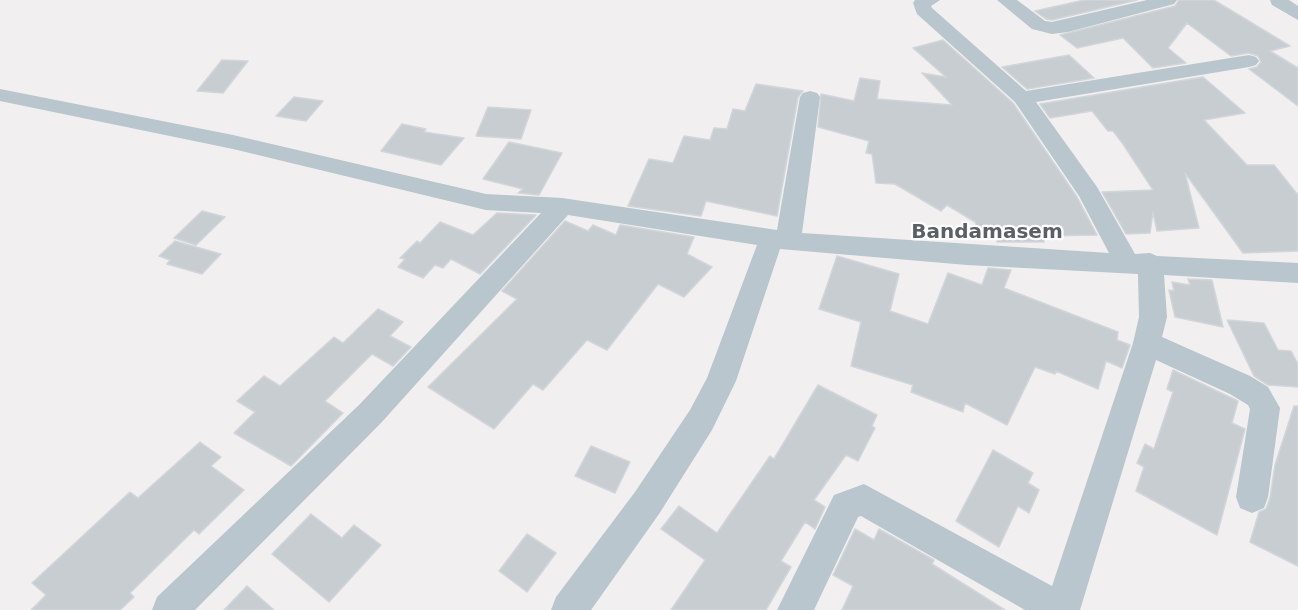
<!DOCTYPE html>
<html>
<head>
<meta charset="utf-8">
<style>
  body { margin:0 }
  canvas { display:block; background:#f1efef }
</style>
</head>
<body>
<canvas width="1298" height="610"></canvas>
<script>
const g = document.querySelector('canvas').getContext('2d');
g.lineJoin = 'round';
function paint(path, color) { g.fillStyle = color; g.fill(path, 'evenodd'); }
const toPath = rows => new Path2D(rows.map(r => 'M' + r).join(''));
function trace(path, color, width, dash) { g.strokeStyle = color; g.lineWidth = width; g.lineCap = dash ? 'butt' : 'round'; g.setLineDash(dash || []); g.stroke(path); }
function label(font, color, halo, rows, align = 'center') {
  g.font = font + ' "DejaVu Sans",sans-serif'; g.lineWidth = 4.5; g.setLineDash([]); g.textBaseline = 'middle'; g.strokeStyle = halo; g.fillStyle = color; for (const [text, x, y, turn = 0] of rows) {
    g.save(); g.translate(x, y); g.rotate((+turn || 0) * Math.PI / 180); g.textAlign = isNaN(turn) ? turn : align; if (halo) g.strokeText(text, 0, 0); g.fillText(text, 0, 0); g.restore();
  }
}
const building = toPath([
  [1084,0,1137,0,1052,20,1046,19,1035,11,1084,0],
  [1179,0,1214,0,1290,46,1270,51,1298,68,1298,106,1249,69,1257,67,1261,62,1258,56,1249,53,1231,56,1187,23,1168,48,1186,63,1153,68,1123,38,1077,48,1060,35,1175,6,1179,0],
  [943,40,1013,103,1077,197,1097,235,1045,236,1044,242,997,242,998,239,982,239,975,222,947,205,941,211,895,184,876,183,872,154,866,153,869,141,818,127,821,94,854,101,860,78,880,81,877,99,952,105,922,73,946,77,913,48,943,40],
  [1069,55,1094,78,1027,89,1002,67,1069,55],
  [222,60,248,61,223,93,197,91,222,60],
  [1203,77,1245,113,1204,120,1247,165,1274,165,1298,195,1298,251,1243,253,1185,173,1199,228,1157,231,1153,212,1150,233,1126,234,1102,192,1153,190,1123,144,1113,131,1108,131,1092,111,1050,118,1040,104,1203,77],
  [756,84,803,91,798,97,777,216,706,201,701,216,628,206,649,159,673,163,684,136,710,140,714,128,727,129,733,109,745,111,756,84],
  [294,97,323,101,306,121,276,116,294,97],
  [488,107,531,110,521,139,476,136,488,107],
  [402,124,426,129,424,132,464,138,441,165,381,151,402,124],
  [509,142,562,153,539,195,518,193,523,189,483,179,509,142],
  [202,211,225,217,196,245,174,238,202,211],
  [497,213,536,215,480,274,451,259,443,268,435,265,423,278,398,267,405,259,400,258,417,241,420,243,440,222,473,235,497,213],
  [565,221,588,231,593,225,616,235,620,225,694,237,687,254,712,267,684,297,658,284,607,350,587,340,543,390,533,384,494,429,428,387,517,299,502,291,565,221],
  [175,241,221,254,202,274,167,264,170,260,159,256,175,241],
  [837,256,899,274,890,311,928,324,948,273,982,285,988,268,1011,270,1004,288,1118,332,1117,340,1130,345,1122,368,1106,361,1098,389,1056,371,1055,374,1035,367,1007,425,965,403,963,412,911,392,913,385,851,366,861,322,819,309,837,256],
  [1188,279,1212,280,1223,327,1175,317,1169,290,1174,291,1172,282,1190,285,1188,279],
  [378,309,403,322,390,336,411,347,393,366,372,354,325,401,343,413,291,466,234,433,255,412,237,401,264,376,280,386,334,337,343,343,378,309],
  [1227,320,1264,323,1278,350,1291,351,1298,364,1298,387,1268,385,1254,376,1227,320],
  [1173,370,1238,401,1232,423,1245,429,1217,535,1136,491,1144,467,1137,463,1145,444,1154,449,1173,392,1167,389,1173,370],
  [818,385,877,415,872,426,875,428,858,461,846,455,814,500,825,507,815,529,805,522,781,561,791,567,766,610,671,610,705,560,661,529,679,506,717,533,770,456,774,459,818,385],
  [1294,406,1298,406,1298,566,1250,542,1259,512,1266,509,1270,498,1275,465,1294,406],
  [200,442,221,457,211,466,244,490,199,534,194,530,130,593,134,597,120,610,31,610,46,595,32,583,130,492,138,498,200,442],
  [591,446,630,462,615,493,575,476,591,446],
  [993,450,1033,473,1028,483,1039,490,1029,513,1018,506,999,547,956,521,993,450],
  [311,514,342,538,354,525,381,545,329,602,272,554,311,514],
  [855,529,874,540,879,529,934,560,932,564,1005,610,842,610,853,586,833,575,855,529],
  [527,534,556,553,527,592,499,571,527,534],
  [247,586,274,610,224,610,247,586]
]);
const minor = toPath([
  [915,0,940,0,931,6,932,8,1026,91,1249,55,1256,57,1259,61,1256,65,1249,67,1036,102,1097,187,1135,254,1150,253,1157,256,1298,263,1298,283,1164,275,1167,317,1162,337,1250,376,1268,387,1280,408,1268,497,1264,508,1252,513,1240,508,1236,497,1250,409,1248,405,1230,394,1156,360,1080,610,1025,610,861,516,858,517,814,610,777,610,834,495,864,484,1052,586,1133,343,1139,317,1138,274,967,265,780,249,736,381,712,430,659,514,591,610,551,610,556,597,635,492,690,410,707,378,757,245,568,215,381,423,195,610,152,610,157,597,359,405,541,213,486,210,233,149,0,101,0,89,233,135,486,194,562,198,777,230,800,97,803,93,810,91,817,93,820,97,802,233,1109,253,1079,196,1015,102,917,14,913,3,915,0],
  [997,0,1017,0,1045,21,1052,22,1147,0,1177,0,1174,4,1068,32,1052,34,1032,29,997,0],
  [1270,0,1289,0,1298,6,1298,20,1272,5,1270,0]
]);
const quarterNames = [
  ["Bandamasem",987,233]
];
paint(building, '#c8cdd2');
trace(building, '#d2d6db', 1.5);
paint(minor, '#b9c6cd');
label('bold 20px', '#5b6064', '#fff', quarterNames);
</script>
</body>
</html>
